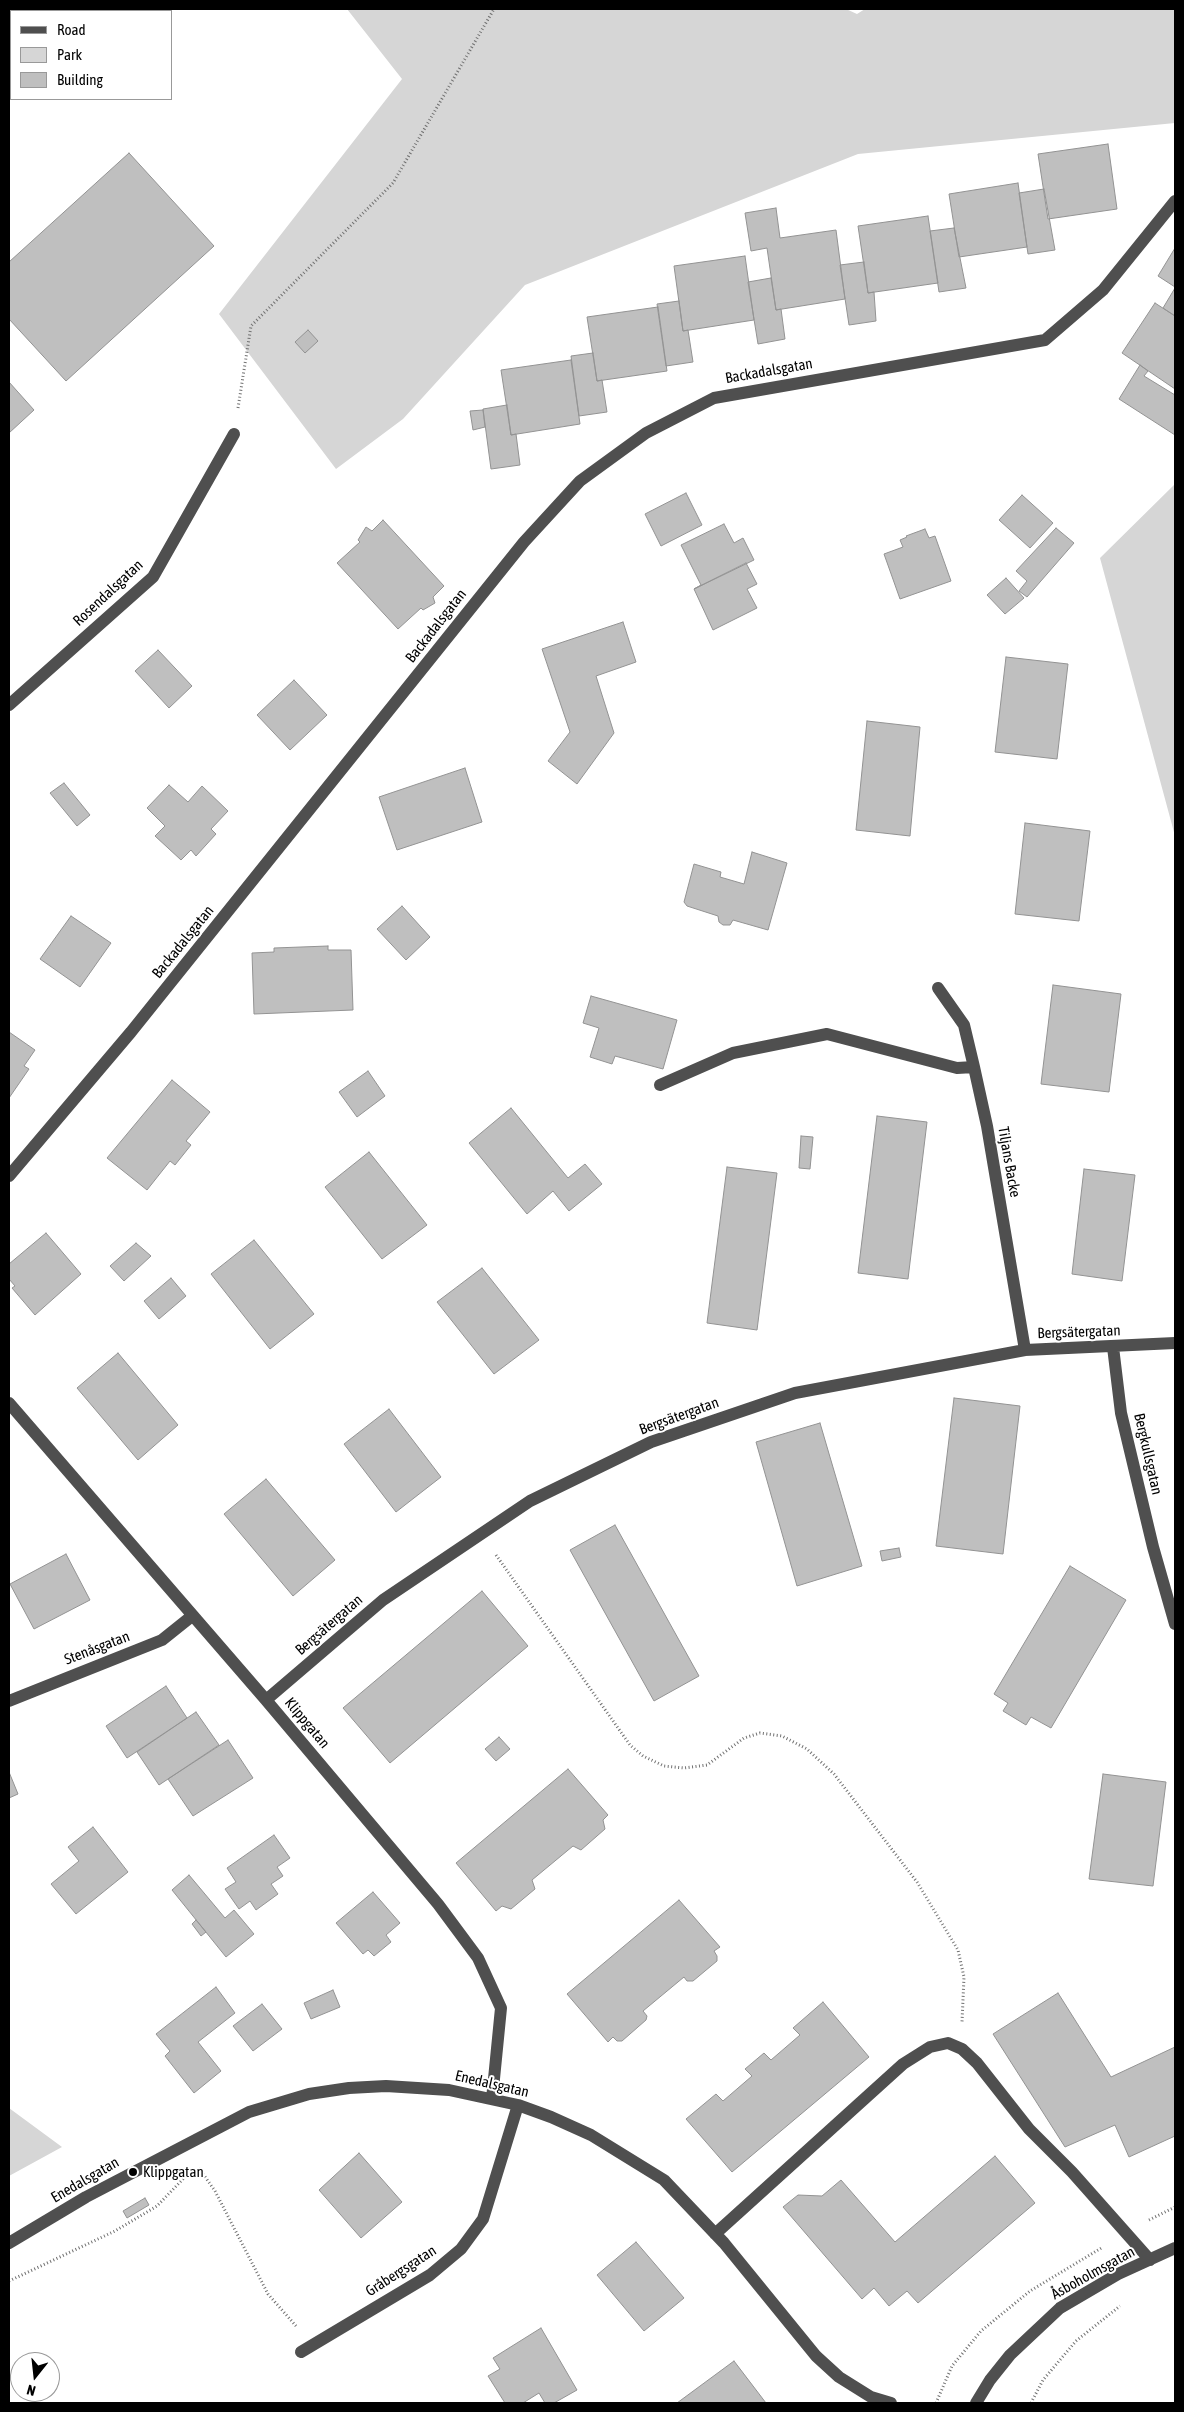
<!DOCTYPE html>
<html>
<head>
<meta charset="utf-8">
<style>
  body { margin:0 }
  #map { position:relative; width:1184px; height:2412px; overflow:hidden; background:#fff; font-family:"Asap Condensed",sans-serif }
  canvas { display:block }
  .frame { position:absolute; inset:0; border:10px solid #000; pointer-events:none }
  .legend { position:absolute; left:10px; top:10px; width:162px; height:90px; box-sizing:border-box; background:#fff; border:1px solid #999; margin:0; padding:6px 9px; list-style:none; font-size:15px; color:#000 }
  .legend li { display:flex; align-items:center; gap:10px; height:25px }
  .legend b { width:25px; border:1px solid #999 }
  .north { position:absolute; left:10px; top:2352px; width:50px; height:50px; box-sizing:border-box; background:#fff; border:1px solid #999; border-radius:50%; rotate:196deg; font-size:14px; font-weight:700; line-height:20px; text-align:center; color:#000 }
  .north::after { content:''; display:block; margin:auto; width:18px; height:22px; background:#000; clip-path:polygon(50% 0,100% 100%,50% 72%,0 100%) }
</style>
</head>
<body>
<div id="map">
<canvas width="1184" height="2412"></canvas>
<div class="frame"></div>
<ul class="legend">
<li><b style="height:6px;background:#4f4f4f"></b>Road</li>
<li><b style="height:14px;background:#d6d6d6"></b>Park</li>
<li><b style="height:14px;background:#bfbfbf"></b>Building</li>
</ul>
<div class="north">N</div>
</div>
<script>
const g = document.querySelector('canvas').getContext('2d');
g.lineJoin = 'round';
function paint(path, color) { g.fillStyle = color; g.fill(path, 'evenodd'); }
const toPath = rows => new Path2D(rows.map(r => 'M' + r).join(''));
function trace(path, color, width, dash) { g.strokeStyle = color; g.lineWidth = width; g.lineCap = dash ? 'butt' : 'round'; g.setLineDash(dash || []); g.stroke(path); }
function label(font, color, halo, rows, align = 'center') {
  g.font = font + ' "Asap Condensed",sans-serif'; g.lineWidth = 4; g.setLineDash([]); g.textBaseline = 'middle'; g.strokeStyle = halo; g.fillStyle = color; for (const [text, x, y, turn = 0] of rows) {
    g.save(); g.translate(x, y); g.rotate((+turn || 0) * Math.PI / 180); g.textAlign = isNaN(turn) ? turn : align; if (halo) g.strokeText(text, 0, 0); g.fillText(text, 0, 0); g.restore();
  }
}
const green = toPath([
  [347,9,846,9,857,14,865,9,1175,9,1175,123,858,154,525,285,403,419,336,469,219,314,402,79],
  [1175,484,1175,836,1100,558],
  [9,2108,62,2147,9,2176]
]);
const building = toPath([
  [1108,144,1117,209,1048,219,1038,154,1108,144],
  [129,153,214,246,66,381,9,319,9,262,129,153],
  [1018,183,1027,247,959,257,949,194,1018,183],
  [1044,189,1055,250,1028,254,1019,193,1044,189],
  [776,208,780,238,836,230,845,299,776,310,767,248,751,251,745,213,776,208],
  [928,216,938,283,868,293,858,226,928,216],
  [954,228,966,288,939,292,930,231,954,228],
  [1175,248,1175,287,1158,276,1175,248],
  [745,256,754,320,683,331,674,266,745,256],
  [864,262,868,293,874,292,876,321,849,325,840,265,864,262],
  [771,278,776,310,781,309,785,339,758,344,748,282,771,278],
  [1175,288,1175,316,1163,308,1175,288],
  [679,301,683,331,688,330,693,362,666,366,657,304,679,301],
  [1155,303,1175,316,1175,389,1122,353,1155,303],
  [658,307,667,371,597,381,587,317,658,307],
  [308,330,318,341,305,353,295,342,308,330],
  [593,353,597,381,602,380,607,412,579,416,571,356,593,353],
  [571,360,580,424,511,435,501,370,571,360],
  [1140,365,1148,371,1144,376,1175,395,1175,435,1119,399,1140,365],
  [9,382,34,410,9,433,9,382],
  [507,405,511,435,516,434,520,465,491,469,483,409,507,405],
  [483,410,485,427,473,430,470,411,483,410],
  [686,493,702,525,661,546,645,514,686,493],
  [1022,495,1053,523,1030,548,999,520,1022,495],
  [383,520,444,586,433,597,435,603,423,610,421,608,398,629,337,563,360,542,358,540,366,527,372,531,383,520],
  [724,524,734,543,743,538,754,560,694,589,701,585,681,545,724,524],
  [1056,528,1074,543,1027,597,1019,591,1027,581,1016,571,1056,528],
  [925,529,929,538,935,536,951,581,900,599,884,554,903,547,900,540,907,537,906,536,925,529],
  [746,563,757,584,747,589,757,608,713,630,694,589,746,563],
  [1006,578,1024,598,1005,614,987,595,1006,578],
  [623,622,636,662,596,676,614,733,577,784,548,761,570,732,542,649,623,622],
  [158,650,192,686,169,708,135,671,158,650],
  [1006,657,1068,664,1057,759,995,752,1006,657],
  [294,680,327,715,290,750,257,715,294,680],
  [867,721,920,727,910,836,856,830,867,721],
  [465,768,482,822,397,850,379,797,465,768],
  [64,783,90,815,77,826,50,793,64,783],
  [169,785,188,802,202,786,228,811,211,829,216,834,196,856,191,850,181,860,155,836,165,826,147,808,169,785],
  [1025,823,1090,831,1079,921,1015,914,1025,823],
  [752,852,787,863,768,930,733,920,730,925,723,925,719,922,718,916,687,906,684,902,694,864,721,872,720,877,744,884,752,852],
  [402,906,430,937,406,960,377,929,402,906],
  [71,916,111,943,80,987,40,959,71,916],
  [328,946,328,950,351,950,353,1010,254,1014,252,953,274,952,274,948,328,946],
  [1053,985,1121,994,1109,1092,1041,1084,1053,985],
  [591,996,677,1020,663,1069,615,1056,612,1064,590,1057,599,1028,583,1023,591,996],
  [9,1032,35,1050,24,1066,29,1069,9,1098,9,1032],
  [368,1071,385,1096,357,1117,339,1092,368,1071],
  [172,1080,210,1112,186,1141,191,1145,175,1165,170,1161,147,1190,107,1158,172,1080],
  [511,1108,568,1178,585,1164,602,1184,569,1211,553,1191,527,1214,469,1143,511,1108],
  [877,1116,927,1122,908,1279,858,1273,877,1116],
  [801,1136,813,1137,810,1169,799,1168,801,1136],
  [369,1152,427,1225,382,1259,325,1187,369,1152],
  [727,1167,777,1173,757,1330,707,1323,727,1167],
  [1084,1169,1135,1175,1122,1281,1072,1274,1084,1169],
  [46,1233,81,1274,35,1315,12,1288,15,1286,9,1279,9,1264,46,1233],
  [254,1240,314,1314,270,1349,211,1274,254,1240],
  [136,1243,151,1256,124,1281,110,1266,136,1243],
  [482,1268,539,1340,494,1374,437,1302,482,1268],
  [171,1278,186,1296,159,1319,144,1301,171,1278],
  [118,1353,178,1425,138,1460,77,1388,118,1353],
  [954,1398,1020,1406,1003,1554,936,1546,954,1398],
  [389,1409,441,1477,396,1512,344,1444,389,1409],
  [820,1423,862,1566,797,1586,756,1442,820,1423],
  [266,1479,335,1560,293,1596,224,1514,266,1479],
  [615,1525,699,1676,654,1701,570,1550,615,1525],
  [899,1548,901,1557,882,1561,880,1551,899,1548],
  [66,1554,90,1600,34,1629,10,1584,66,1554],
  [1070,1566,1126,1600,1051,1728,1031,1717,1026,1725,1003,1711,1008,1703,994,1694,1070,1566],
  [482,1591,528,1646,390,1763,343,1708,482,1591],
  [166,1686,187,1718,127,1758,106,1726,166,1686],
  [196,1712,219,1745,159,1785,137,1752,196,1712],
  [499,1737,510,1749,496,1761,485,1749,499,1737],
  [228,1740,253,1778,193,1816,168,1779,228,1740],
  [568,1769,608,1815,603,1820,605,1829,581,1850,573,1846,532,1880,535,1889,511,1909,502,1906,496,1911,456,1863,568,1769],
  [9,1772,18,1794,9,1798,9,1772],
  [1103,1774,1166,1782,1153,1886,1089,1879,1103,1774],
  [93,1827,128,1872,76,1914,51,1884,79,1861,68,1847,93,1827],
  [274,1835,290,1858,277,1867,283,1876,271,1884,278,1894,256,1910,250,1901,239,1909,225,1889,236,1882,227,1868,274,1835],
  [189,1875,225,1918,234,1910,254,1934,226,1957,172,1890,189,1875],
  [373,1892,400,1923,386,1935,391,1942,374,1956,368,1950,363,1954,336,1923,373,1892],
  [679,1900,720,1947,714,1951,717,1956,717,1961,693,1981,687,1981,684,1977,643,2011,647,2016,646,2020,622,2041,617,2041,613,2037,608,2042,567,1994,679,1900],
  [196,1920,206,1932,201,1936,192,1924,196,1920],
  [216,1987,235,2013,198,2042,221,2071,194,2093,165,2056,170,2051,156,2034,216,1987],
  [333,1990,340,2007,311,2019,304,2003,333,1990],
  [1058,1993,1111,2077,1175,2047,1175,2136,1129,2157,1115,2125,1065,2147,993,2034,1058,1993],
  [823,2002,869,2057,732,2172,686,2119,716,2094,723,2101,752,2076,745,2069,764,2053,771,2060,800,2035,793,2028,823,2002],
  [262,2004,282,2029,253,2051,233,2026,262,2004],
  [359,2153,402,2202,361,2238,319,2190,359,2153],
  [995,2156,1035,2203,918,2303,907,2291,889,2306,874,2288,862,2299,783,2207,798,2195,822,2196,841,2180,895,2242,995,2156],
  [145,2198,149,2205,127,2218,123,2211,145,2198],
  [636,2242,684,2298,644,2331,597,2275,636,2242],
  [541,2328,577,2390,554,2403,545,2403,539,2393,523,2403,505,2403,488,2376,500,2369,493,2358,541,2328],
  [734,2361,766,2403,677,2403,734,2361]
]);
const path = toPath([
  [238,408,251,326,393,183,494,9],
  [496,1555,630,1745,643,1756,664,1766,684,1768,707,1765,744,1738,760,1733,782,1736,807,1749,834,1774,917,1882,958,1950,964,1977,962,2022],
  [199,2168,215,2191,268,2294,296,2326],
  [1149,2220,1175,2207],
  [9,2281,115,2231,157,2206,186,2176],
  [936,2403,952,2366,981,2331,1030,2291,1103,2247],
  [1031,2403,1043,2380,1076,2341,1120,2306]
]);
const minor = toPath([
  [9,705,153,577,234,434],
  [938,988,964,1025,974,1067,987,1126,1025,1350],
  [660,1085,733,1053,827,1034,957,1068,974,1067],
  [9,1176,131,1032,524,542,580,481,646,433,714,398,1045,340,1103,290,1175,201],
  [1113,1347,1121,1413,1153,1547,1175,1624],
  [9,1403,266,1700,438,1904,478,1958,501,2008,492,2099],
  [266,1700,383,1600,530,1501,651,1442,795,1393,1025,1350,1175,1343],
  [9,1701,162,1640,192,1616],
  [715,2234,903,2064,930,2047,948,2043,962,2049,977,2063,1029,2129,1072,2172,1150,2260],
  [9,2243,86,2197,249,2112,309,2094,349,2088,386,2086,449,2090,518,2105,551,2117,591,2135,664,2180,724,2243,816,2356,839,2377,871,2397,891,2403],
  [301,2352,430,2275,461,2249,483,2219,518,2105],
  [976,2403,990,2380,1010,2355,1060,2308,1118,2274,1175,2248]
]);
const markers = [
  [133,2172,5,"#000"]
];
const streetNames = [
  ["Backadalsgatan",769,371,-10],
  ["Rosendalsgatan",108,593,-43],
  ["Backadalsgatan",436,626,-52],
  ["Backadalsgatan",183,942,-51],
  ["Tiljans Backe",1009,1162,80],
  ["Bergsätergatan",1079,1332,-2],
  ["Bergsätergatan",679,1416,-20],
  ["Bergkullsgatan",1148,1454,77],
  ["Bergsätergatan",329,1625,-41],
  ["Stenåsgatan",97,1648,-21],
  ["Klippgatan",307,1723,50],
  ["Enedalsgatan",492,2084,13],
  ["Enedalsgatan",85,2180,-30],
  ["Gråbergsgatan",401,2271,-33],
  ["Åsboholmsgatan",1093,2273,-29]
];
const poiNames = [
  ["Klippgatan",143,2172]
];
paint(green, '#d6d6d6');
paint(building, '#bfbfbf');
trace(building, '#939393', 1);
trace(path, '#717171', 3, [1, 2.5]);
trace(minor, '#4f4f4f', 12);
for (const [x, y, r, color] of markers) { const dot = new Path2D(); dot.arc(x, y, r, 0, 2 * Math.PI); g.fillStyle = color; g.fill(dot); trace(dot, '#fff', 2); }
label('15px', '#000', '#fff', streetNames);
label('15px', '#000', '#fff', poiNames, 'left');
</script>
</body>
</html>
